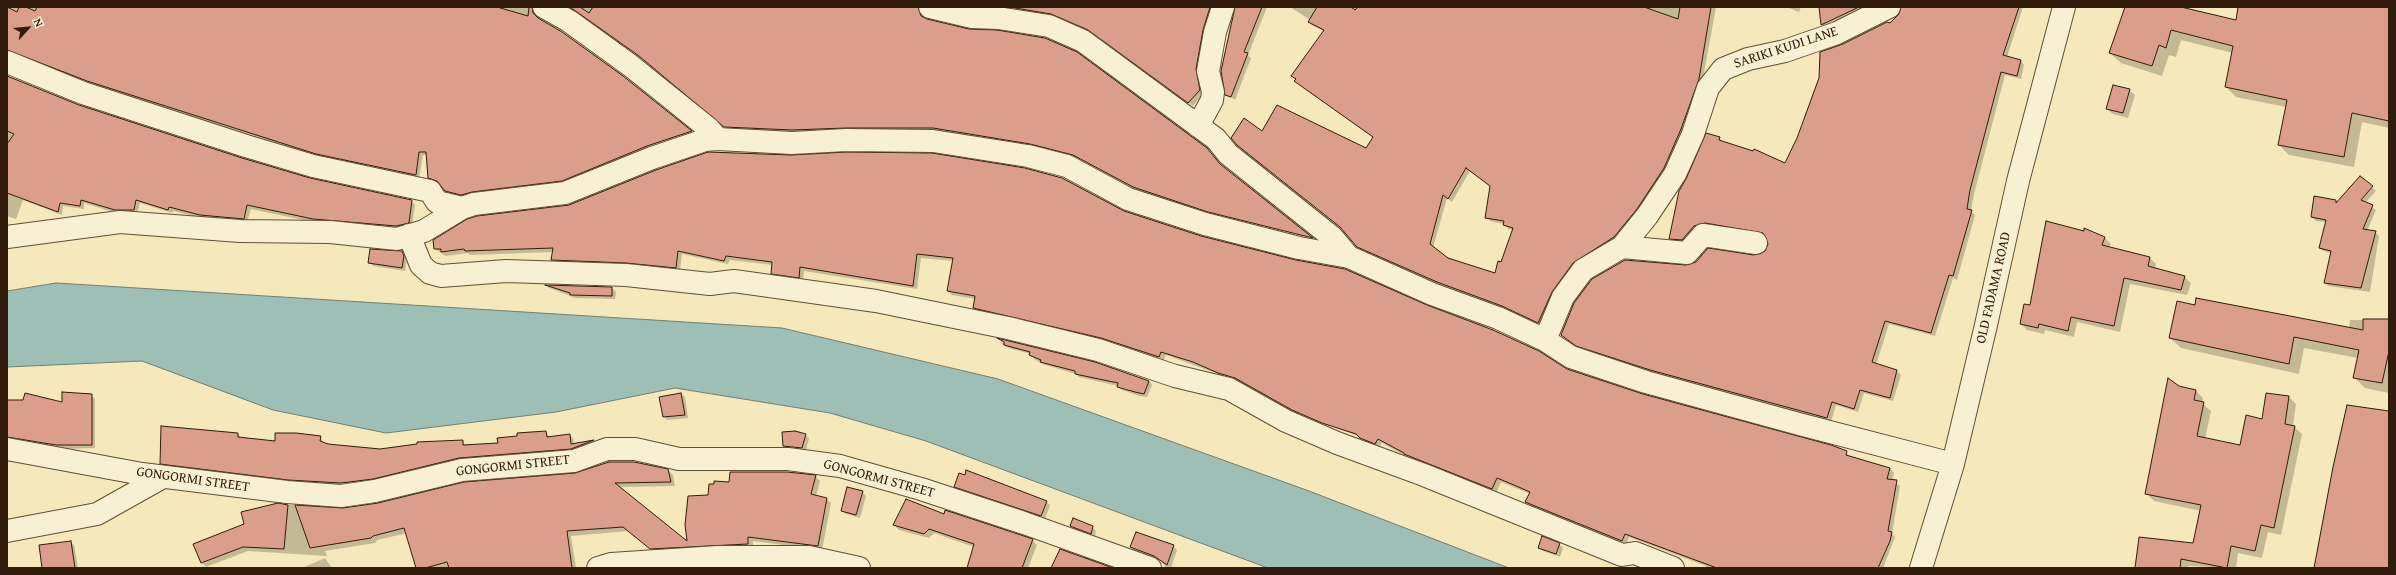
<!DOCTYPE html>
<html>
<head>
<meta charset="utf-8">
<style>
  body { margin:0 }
  #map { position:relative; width:2396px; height:575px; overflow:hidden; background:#f5e8bb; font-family:"Gentium Book Plus",serif }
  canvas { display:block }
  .frame { position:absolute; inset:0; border:8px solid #311b0a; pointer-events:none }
  .north { position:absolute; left:8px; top:8px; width:40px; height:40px; -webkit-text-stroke:3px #f8f0d3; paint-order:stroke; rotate:63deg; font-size:11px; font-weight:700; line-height:16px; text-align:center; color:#311b0a }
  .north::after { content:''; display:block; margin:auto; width:14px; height:18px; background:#311b0a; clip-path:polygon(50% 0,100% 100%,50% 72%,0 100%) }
</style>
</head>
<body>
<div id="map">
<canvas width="2396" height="575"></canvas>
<div class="frame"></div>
<div class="north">N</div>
</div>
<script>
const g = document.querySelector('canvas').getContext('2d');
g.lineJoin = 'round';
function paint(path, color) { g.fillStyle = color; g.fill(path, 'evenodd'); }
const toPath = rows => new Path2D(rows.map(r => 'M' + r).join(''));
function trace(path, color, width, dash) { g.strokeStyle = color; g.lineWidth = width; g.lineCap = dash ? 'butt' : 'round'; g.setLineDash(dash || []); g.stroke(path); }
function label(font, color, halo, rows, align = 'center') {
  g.font = font + ' "Gentium Book Plus",serif'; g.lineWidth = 3; g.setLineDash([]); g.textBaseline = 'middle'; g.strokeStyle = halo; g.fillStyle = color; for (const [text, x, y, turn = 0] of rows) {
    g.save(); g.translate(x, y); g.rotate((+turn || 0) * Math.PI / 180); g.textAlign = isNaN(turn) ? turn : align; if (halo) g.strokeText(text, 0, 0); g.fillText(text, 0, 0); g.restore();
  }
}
const water = toPath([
  [56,283,782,328,998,379,1309,491,1509,568,1268,568,926,441,830,413,675,388,556,412,386,433,273,410,142,361,7,367,7,291,56,283]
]);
const shadow = toPath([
  [7,7,536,7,537,18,623,77,695,135,566,184,466,198,450,195,441,184,429,177,428,155,423,155,419,178,321,157,92,85,16,54,7,55],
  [567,7,923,7,921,15,923,18,1204,210,1203,212,1314,240,1213,216,1138,191,1078,158,1035,147,729,130,643,60,581,14],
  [974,7,1216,7,1203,94,1193,106,1095,34,1059,18,1005,9],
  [1236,7,1267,7,1248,55,1251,58,1235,100,1226,94],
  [1290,7,1716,7,1702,84,1668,172,1641,212,1542,326,1507,310,1442,286,1362,250,1343,229,1242,149,1263,132,1367,149,1373,137,1300,85,1293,76,1324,31,1313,26,1309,22,1310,20],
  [1470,171,1491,187,1486,217,1490,221,1504,224,1508,229,1513,230,1502,263,1495,275,1448,259,1433,248,1447,198,1452,202],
  [1786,7,1801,7,1799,12],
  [1820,7,1874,7,1826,28,1822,25],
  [1901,7,2023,7,2007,57,2021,61,2024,65,2021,79,2005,75,1974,194,1971,211,1975,215,1957,280,1953,278,1935,336,1889,324,1876,365,1897,371,1901,375,1893,401,1864,393,1858,412,1836,405,1831,422,1654,374,1581,349,1562,335,1686,266,1754,256,1767,251,1767,236,1709,226,1686,243,1674,242,1670,238,1719,138,1723,142,1785,164,1843,45,1895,19,1901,14],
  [2125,7,2178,7,2260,27,2265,7,2389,7,2389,128,2362,122,2354,167,2289,155,2279,145,2286,107,2236,97,2226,87,2233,53,2181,40,2176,57,2169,55,2162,76,2121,63,2110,53],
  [7,77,79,106,309,179,411,201,415,205,412,226,400,230,318,223,251,209,247,222,205,219,173,211,172,213,140,203,137,214,119,214,84,203,84,209,63,206,62,215,23,200,16,219,7,216],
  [2129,90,2135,95,2128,118,2113,114,2107,109],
  [2360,177,2376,191,2365,203,2376,210,2367,231,2375,232,2379,236,2370,292,2328,286,2325,282,2331,253,2323,251,2320,248,2326,222,2316,221,2312,217,2336,201,2337,203],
  [1124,212,1567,370,1642,395,1846,452,1850,457,1890,468,1894,473,1892,481,1900,486,1892,534,1895,537,1883,568,1706,568,1706,566,1629,537,1626,545,1530,506,1526,502,1530,494,1501,482,1496,493,1409,458,1382,443,1379,447,1365,442,1361,437,1297,414,1240,382,1166,355,1163,361,978,312,974,308,975,299,952,295,948,291,954,261,921,258,917,289,804,271,803,281,776,277,772,273,773,265,730,260,728,264,682,254,680,271,556,264,552,260,554,252,470,255,468,253,446,256,435,249],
  [2085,229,2104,237,2111,244,2109,248,2150,258,2156,264,2155,269,2184,277,2191,283,2187,295,2130,284,2120,332,2077,322,2074,337,2045,330,2044,334,2027,330,2021,324,2031,306],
  [401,252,407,260,405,271,373,266,369,262],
  [547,287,612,288,616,292,615,299,575,298],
  [2350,320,2389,320,2389,393,2365,388,2354,377,2358,358,2304,348,2299,374,2181,348,2170,338,2349,328],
  [999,342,1094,363,1149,381,1152,385,1147,397,1139,396,1122,390,1118,386,1079,377,1076,374,1045,365,1034,359,1031,354,1008,348],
  [2179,387,2196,391,2203,398,2202,403,2211,411,2205,439,2241,446,2263,420,2289,397,2296,404,2293,426,2302,434,2281,535,2268,532,2262,558,2238,553,2236,568,2189,566,2188,568,2136,568,2194,544,2201,511,2154,501,2146,493],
  [681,394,685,397,688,418,667,420,664,416],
  [91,395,95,399,95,448,60,449,7,442,7,401,63,404],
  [546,432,550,438,569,435,573,438,574,444,593,440,596,443,575,452,345,487,293,483,165,467,161,463,238,434,242,438,276,442,320,437,324,443,328,445,380,450,462,441,466,446,499,444],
  [805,435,809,438,806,451,788,450,784,446],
  [668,470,673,475,675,486,619,487,688,543,709,496,730,483,815,476,820,481,816,496,826,499,831,503,822,550,753,541,753,549,656,553,629,531,571,536,576,568,417,568,407,533,377,540,375,543,325,551,327,556,248,551,206,567,202,563,195,544,246,525,278,504,343,509],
  [956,487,1046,502,1050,505,1045,519,959,490],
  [862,492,866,496,860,518,846,514,842,511],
  [945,516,1032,540,1037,545,1028,568,968,568,974,547,934,533,929,538,899,530,894,525],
  [1071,526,1092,527,1096,531,1095,536,1074,529],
  [70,542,74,545,78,568,44,568],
  [1559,544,1563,548,1560,557,1543,551,1539,548],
  [1173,546,1177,550,1171,568,1166,567,1159,559,1135,551,1131,547],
  [325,558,332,568,302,568]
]);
const building = toPath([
  [7,7,17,12,19,7,26,7,35,11,37,7,497,7,528,16,529,7,532,7,533,13,538,18,562,32,623,76,692,131,647,146,562,181,472,192,461,195,445,191,437,181,428,178,426,152,419,152,416,175,316,154,87,81,7,50,7,7],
  [570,7,580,7,589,13,593,7,918,7,921,16,927,19,969,29,997,30,1045,38,1077,52,1207,148,1220,164,1313,238,1208,212,1133,187,1073,155,1030,144,933,128,846,128,792,130,724,127,639,56,570,7],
  [1009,7,1210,7,1203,30,1196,69,1200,90,1188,103,1088,30,1051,14,1009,7],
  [1235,7,1262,7,1244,52,1248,53,1231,97,1225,95,1221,71,1235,7],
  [1317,7,1351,7,1355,10,1358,7,1644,7,1678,19,1680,7,1711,7,1699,79,1681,129,1664,168,1637,209,1614,237,1573,263,1552,292,1538,323,1502,306,1437,282,1357,247,1340,227,1237,145,1231,138,1244,118,1262,131,1277,105,1366,148,1373,137,1294,81,1296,79,1291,76,1324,30,1308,22,1317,7],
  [1466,168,1490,186,1485,218,1504,221,1503,225,1513,228,1501,262,1498,261,1495,273,1448,258,1430,244,1443,195,1448,199,1466,168],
  [1819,7,1859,7,1821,25,1819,7],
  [1901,7,2019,7,2003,55,2021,60,2017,76,2001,72,1970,190,1967,209,1972,210,1953,276,1949,275,1931,333,1885,321,1872,362,1897,370,1890,398,1860,390,1854,409,1832,402,1827,418,1650,370,1576,346,1561,335,1574,303,1592,279,1625,260,1686,265,1696,262,1708,248,1754,255,1765,251,1768,244,1763,233,1705,223,1694,226,1682,240,1669,239,1679,191,1686,179,1706,133,1720,137,1719,140,1753,151,1754,149,1785,163,1797,138,1819,78,1820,52,1843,44,1887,22,1890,23,1899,14,1901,7],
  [2125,7,2181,7,2236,20,2238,7,2389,7,2389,121,2352,113,2344,157,2278,145,2287,100,2225,87,2233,46,2171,30,2166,48,2159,45,2152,66,2109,53,2125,7],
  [7,76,79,105,242,158,310,178,412,200,409,223,396,226,313,219,247,205,244,219,200,215,169,207,168,210,136,200,134,210,115,210,81,200,80,206,60,203,58,212,7,193,7,144,14,134,7,131,7,76],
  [2113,85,2130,89,2123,113,2106,109,2113,85],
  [708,152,791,155,846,152,932,153,1025,168,1062,178,1124,211,1201,236,1296,260,1345,269,1427,305,1493,330,1539,351,1567,369,1643,394,1831,445,1847,451,1846,455,1890,468,1887,479,1897,480,1888,531,1892,532,1890,541,1878,568,1717,568,1625,534,1622,541,1525,502,1530,492,1514,485,1497,478,1492,489,1404,454,1404,453,1378,439,1375,444,1360,438,1356,434,1322,423,1292,410,1235,378,1218,373,1193,362,1161,352,1159,357,1101,338,973,308,975,296,947,291,953,258,917,254,913,286,800,267,799,278,771,274,772,262,726,256,724,261,678,251,676,268,626,263,551,260,553,248,465,251,464,249,441,252,441,249,434,249,433,240,467,219,477,216,569,205,656,170,708,152],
  [2360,176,2373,186,2361,200,2373,205,2363,229,2376,231,2361,288,2324,283,2331,251,2319,248,2326,220,2311,217,2314,196,2336,200,2336,203,2360,176],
  [2046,221,2084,231,2084,228,2105,237,2102,245,2150,257,2148,266,2185,276,2181,290,2124,278,2114,326,2071,317,2068,331,2039,324,2038,328,2020,324,2024,304,2030,305,2046,221],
  [370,249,402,251,404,256,402,268,368,263,370,249],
  [545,285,612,287,612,296,570,295,570,293,545,285],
  [2196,298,2363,330,2363,319,2389,319,2389,351,2382,383,2353,378,2359,350,2294,337,2289,364,2169,338,2177,301,2195,305,2196,298],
  [997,338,1095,362,1149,381,1144,394,1135,392,1117,387,1118,383,1075,374,1075,371,1040,362,1041,360,1029,355,1030,352,1004,345,1004,342,997,338],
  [2168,378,2179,386,2196,390,2194,400,2204,402,2197,436,2240,445,2246,415,2262,419,2266,393,2289,396,2285,424,2295,426,2274,528,2261,525,2255,551,2231,546,2227,568,2181,559,2180,568,2135,568,2139,537,2193,543,2201,505,2145,494,2168,378],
  [62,392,92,394,92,445,56,445,7,437,7,400,23,400,25,393,62,402,62,392],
  [681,393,685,415,663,417,659,397,681,393],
  [2347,405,2389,411,2389,568,2314,568,2333,467,2347,405],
  [161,426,238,433,238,437,275,441,275,433,296,433,321,436,320,441,328,444,380,449,417,444,417,442,463,440,463,445,498,443,497,438,517,436,517,433,546,431,547,437,570,434,571,444,594,440,571,449,459,458,373,479,341,483,288,480,160,464,161,426],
  [795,431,806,434,802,448,783,446,782,432,795,431],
  [609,462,634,462,668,469,671,482,615,483,687,541,685,525,688,496,708,495,709,484,714,484,714,481,729,482,730,472,787,472,816,475,811,494,827,498,818,546,748,537,748,544,650,549,623,527,567,531,572,568,449,568,447,562,425,568,416,568,404,528,373,536,371,538,310,548,295,505,343,508,378,503,464,482,575,473,609,462],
  [966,470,1047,501,1041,516,954,487,959,473,965,475,966,470],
  [847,487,863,491,856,515,841,511,847,487],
  [906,499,944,514,945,510,1033,539,1022,568,967,568,974,544,929,529,924,534,893,525,906,499],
  [278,503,288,505,284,549,243,547,201,563,193,544,244,524,241,512,278,503],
  [1073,518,1093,526,1091,534,1070,526,1073,518],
  [1136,532,1174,545,1167,565,1154,556,1130,547,1136,532],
  [1542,536,1560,543,1556,554,1538,548,1542,536],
  [71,541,75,568,42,568,39,545,71,541],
  [1060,549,1113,568,1051,568,1060,549]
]);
const minor = toPath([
  [544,7,569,21,631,66,708,128,718,139],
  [930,7,972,17,998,18,1049,26,1083,41,1216,139,1228,154,1332,237,1349,257],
  [7,62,83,93,246,146,313,166,430,191,437,202,462,208,474,204,565,193,652,158,705,140,718,139,792,143,846,140,933,141,1028,156,1067,166,1128,199,1205,224,1299,248,1349,257,1432,294,1498,318,1545,340,1571,357,1646,382,1799,424,1953,464],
  [1198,126,1212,100,1213,92,1208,71,1215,32,1223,7],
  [409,235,421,265,430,273,441,276,506,271,626,275,710,284,734,281,876,301,1008,328,1098,350,1175,376,1229,389,1286,421,1337,443,1424,475,1622,555,1635,553,1673,568],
  [7,237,120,222,240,231,330,232,397,239,424,231,462,208],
  [1622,247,1687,253,1703,235,1756,243],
  [1545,340,1563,297,1583,270,1622,247,1647,216,1675,174,1693,134,1708,88,1723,69,1748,59,1785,51,1837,33,1889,7],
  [7,449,142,474,287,492,341,496,375,491,462,470,574,461,607,449,635,449,679,459,788,459,840,466,921,489,1024,523,1150,568],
  [7,531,97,514,163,477],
  [598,568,611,564,718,557,809,557,859,568],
  [1921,568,1953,464,1986,325,2018,181,2064,7]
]);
const streetNames = [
  ["SARIKI KUDI LANE",1786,48,-18],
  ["OLD FADAMA ROAD",1994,288,-77],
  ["GONGORMI STREET",513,466,-6],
  ["GONGORMI STREET",879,479,15],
  ["GONGORMI STREET",193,480,8]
];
paint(water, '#9dbfb5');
trace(water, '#727d71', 1);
paint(shadow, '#0003');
paint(building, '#db9e8a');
trace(building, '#311b0a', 1);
trace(minor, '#624e36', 24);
trace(minor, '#f8f0d3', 22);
label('14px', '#311b0a', '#f8f0d3', streetNames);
</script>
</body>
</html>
